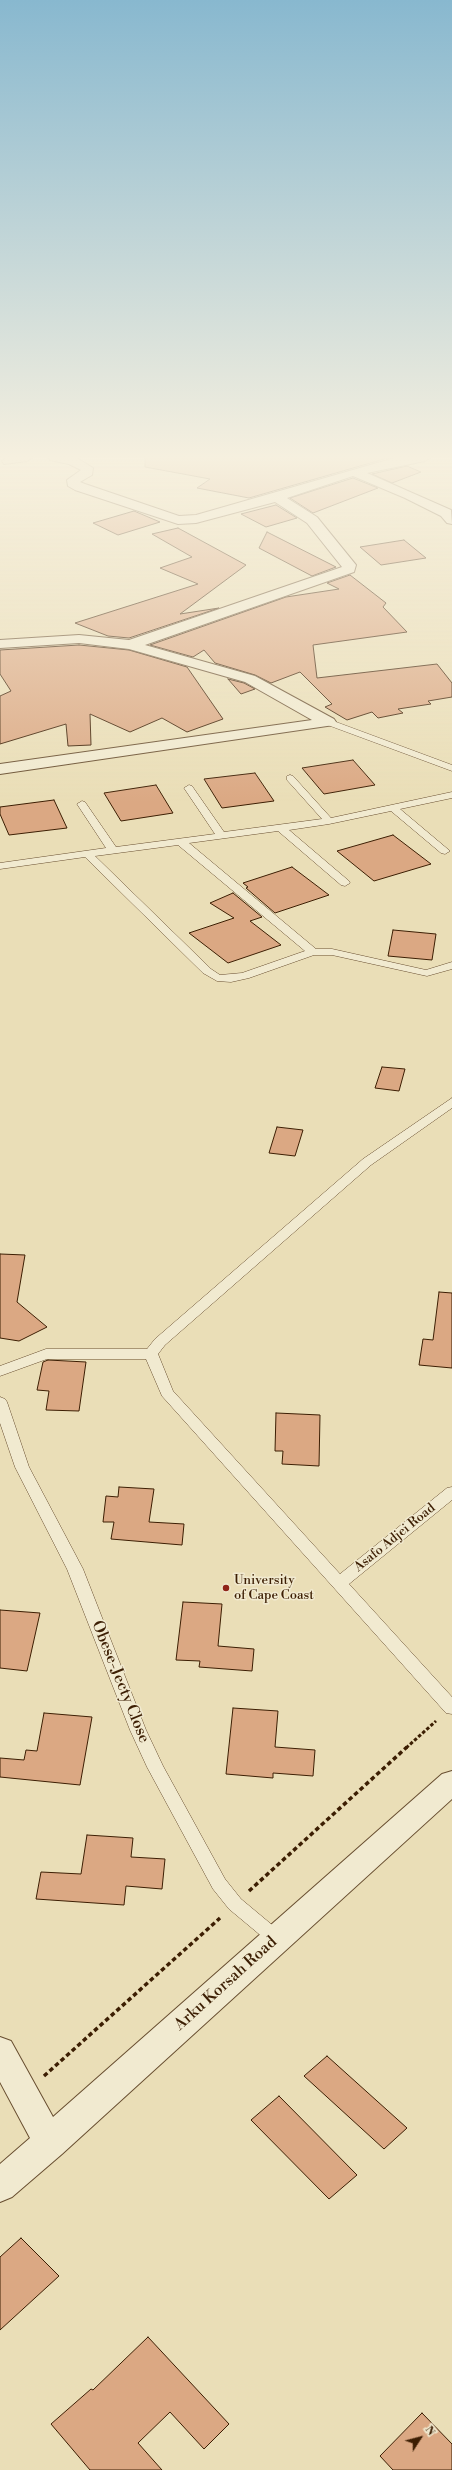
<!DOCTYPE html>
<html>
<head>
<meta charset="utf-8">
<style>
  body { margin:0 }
  #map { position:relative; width:452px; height:2470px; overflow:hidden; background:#eadeb7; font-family:"Libre Bodoni",serif }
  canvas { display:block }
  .north { position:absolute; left:400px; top:2418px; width:40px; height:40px; -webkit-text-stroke:3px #f1ead0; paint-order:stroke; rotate:54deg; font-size:11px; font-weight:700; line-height:16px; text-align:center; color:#3c1e03 }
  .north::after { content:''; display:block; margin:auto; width:14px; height:18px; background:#3c1e03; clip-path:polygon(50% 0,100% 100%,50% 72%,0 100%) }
</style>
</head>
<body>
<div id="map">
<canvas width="452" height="2470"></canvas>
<div class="north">N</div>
</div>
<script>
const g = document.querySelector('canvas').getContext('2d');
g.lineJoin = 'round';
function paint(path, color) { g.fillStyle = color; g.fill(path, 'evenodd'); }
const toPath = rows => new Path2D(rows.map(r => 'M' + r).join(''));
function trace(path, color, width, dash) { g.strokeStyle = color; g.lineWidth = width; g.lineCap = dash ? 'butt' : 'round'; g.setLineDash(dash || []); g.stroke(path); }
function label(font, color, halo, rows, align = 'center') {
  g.font = font + ' "Libre Bodoni",serif'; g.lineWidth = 3; g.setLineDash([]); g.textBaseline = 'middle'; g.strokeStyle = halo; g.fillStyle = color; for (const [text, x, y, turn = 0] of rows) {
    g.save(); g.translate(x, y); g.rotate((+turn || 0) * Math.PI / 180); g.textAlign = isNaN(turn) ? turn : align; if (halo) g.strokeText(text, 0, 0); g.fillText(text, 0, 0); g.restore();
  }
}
const building = toPath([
  [145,457,384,457,388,458,249,498,197,488,210,479,145,467,145,457],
  [407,466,421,472,392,483,372,474,407,466],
  [353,478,378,488,313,513,290,498,353,478],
  [276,505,297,518,266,527,241,514,276,505],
  [134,511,160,522,118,535,93,523,134,511],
  [178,528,246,565,180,614,219,608,129,638,108,636,75,623,198,584,160,568,192,557,152,534,178,528],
  [267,532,336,567,312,576,259,548,267,532],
  [404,540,426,558,381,565,360,547,404,540],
  [350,575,386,603,383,607,407,632,313,645,317,678,437,664,452,683,452,697,428,701,431,704,398,709,403,713,378,718,372,712,347,720,325,707,332,704,300,672,271,683,255,675,215,663,204,650,193,657,150,645,286,597,339,589,327,583,350,575],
  [79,645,129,650,187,667,223,719,187,732,162,718,130,732,90,714,91,745,68,746,66,724,0,744,0,696,11,691,0,674,0,650,79,645],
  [228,679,244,683,255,689,241,694,228,679],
  [353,760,375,785,324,794,302,768,353,760],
  [255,773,274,801,222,808,204,779,255,773],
  [156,785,173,813,121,821,104,793,156,785],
  [54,800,67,828,9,835,0,814,0,807,54,800],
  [393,835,431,864,374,881,337,851,393,835],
  [292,867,329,895,275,913,246,888,248,887,243,883,292,867],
  [233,893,262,917,250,921,281,945,228,963,189,933,234,918,210,903,233,893],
  [393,930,436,934,432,960,388,956,393,930],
  [382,1067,405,1069,399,1091,375,1088,382,1067],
  [277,1127,303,1130,295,1156,269,1153,277,1127],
  [0,1254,25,1255,17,1302,47,1327,19,1341,0,1338,0,1254],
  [439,1292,452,1293,452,1368,419,1365,423,1339,433,1340,439,1292],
  [48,1360,86,1362,79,1411,46,1410,49,1391,37,1390,43,1362,48,1360],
  [276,1413,320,1415,319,1466,282,1464,283,1451,275,1451,276,1413],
  [119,1487,154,1489,149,1522,184,1524,182,1545,111,1539,114,1522,103,1522,106,1496,118,1497,119,1487],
  [183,1602,222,1604,218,1646,254,1649,252,1671,199,1667,200,1661,176,1660,183,1602],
  [0,1610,40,1613,27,1671,0,1668,0,1610],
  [233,1708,278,1711,275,1747,315,1750,313,1776,273,1773,273,1778,226,1774,233,1708],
  [44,1713,92,1717,80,1785,0,1777,0,1758,24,1760,26,1750,37,1751,44,1713],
  [87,1835,133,1838,131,1857,165,1859,162,1889,126,1886,124,1905,36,1899,41,1872,81,1874,87,1835],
  [327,2056,407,2128,384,2149,304,2076,327,2056],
  [279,2096,357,2175,329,2199,251,2120,279,2096],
  [21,2238,59,2276,0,2330,0,2257,21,2238],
  [148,2337,229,2424,204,2449,170,2412,138,2443,162,2470,90,2470,51,2424,91,2389,93,2390,148,2337],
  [422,2413,452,2444,452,2470,393,2470,380,2456,422,2413]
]);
const pathFar1 = toPath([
  [406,1748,436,1721]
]);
const path = toPath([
  [249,1891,407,1747],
  [44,2076,220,1918]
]);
const service = toPath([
  [328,719,452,765,452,771,325,724,323,722,328,719],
  [290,775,293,776,331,818,452,792,452,798,400,809,450,851,445,854,441,853,391,811,329,824,289,830,349,881,350,883,345,886,341,885,278,831,189,843,316,949,332,949,426,970,452,962,452,969,427,976,332,955,314,955,249,978,231,982,217,981,203,973,85,857,0,869,0,863,106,848,77,804,82,801,85,802,116,847,215,834,184,788,189,785,192,786,224,832,322,819,287,780,287,776,290,775],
  [178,845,305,951,242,973,220,975,211,969,95,856,178,845],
  [452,1098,452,1108,371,1165,165,1345,158,1354,173,1391,340,1574,447,1488,452,1487,452,1500,349,1584,452,1697,452,1714,446,1713,162,1396,146,1359,47,1359,0,1376,0,1366,46,1349,147,1349,155,1339,363,1159,452,1098],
  [0,1397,5,1399,7,1402,29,1467,83,1569,146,1730,163,1766,225,1879,241,1899,283,1934,286,1939,283,1944,277,1947,271,1944,229,1909,213,1889,147,1767,130,1730,67,1569,15,1467,0,1423,0,1397]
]);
const minor = toPath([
  [8,457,33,457,27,461,4,464,2,461,8,457],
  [48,457,77,458,93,468,92,475,80,482,85,484,179,516,196,515,398,457,431,457,425,461,367,473,451,510,452,524,447,523,441,516,405,498,353,476,287,498,317,517,356,565,354,572,145,645,255,676,334,719,336,722,334,725,0,774,0,764,312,720,245,682,129,649,79,643,0,648,0,640,79,635,129,640,342,567,307,523,275,502,196,523,178,524,75,490,68,486,67,480,81,470,69,464,50,460,48,457],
  [452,1771,452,1799,62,2154,12,2197,0,2202,0,2164,30,2138,0,2082,0,2037,11,2041,53,2117,442,1774,452,1771]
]);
const markers = [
  [226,1588,4,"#8f2418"]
];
const streetNames = [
  ["Asafo Adjei Road",395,1538,-39]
];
const poiNames = [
  ["University",234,1581],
  ["of Cape Coast",234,1596]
];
const nearStreetnames = [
  ["Obese-Jecty Close",120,1682,68],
  ["Arku Korsah Road",226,1984,-42]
];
paint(building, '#dba883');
trace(building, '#3c1e03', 1);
trace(service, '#684e30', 1);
trace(minor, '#684e30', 2);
trace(pathFar1, '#3c1e03', 3, [3.5, 2]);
trace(path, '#3c1e03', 3.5, [4.5, 3]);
paint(service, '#f1ead0');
paint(minor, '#f1ead0');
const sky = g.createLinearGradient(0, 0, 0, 803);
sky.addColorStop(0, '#88b8cf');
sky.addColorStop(0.57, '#f6f0df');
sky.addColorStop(1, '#f6f0df00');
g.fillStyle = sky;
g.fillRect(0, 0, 452, 803);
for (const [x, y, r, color] of markers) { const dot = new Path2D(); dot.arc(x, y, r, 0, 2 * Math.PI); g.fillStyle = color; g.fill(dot); trace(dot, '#f1ead0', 1.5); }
label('13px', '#3c1e03', '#f1ead0', streetNames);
label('13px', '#3c1e03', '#f1ead0', poiNames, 'left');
label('16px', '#3c1e03', '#f1ead0', nearStreetnames);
</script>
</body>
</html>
